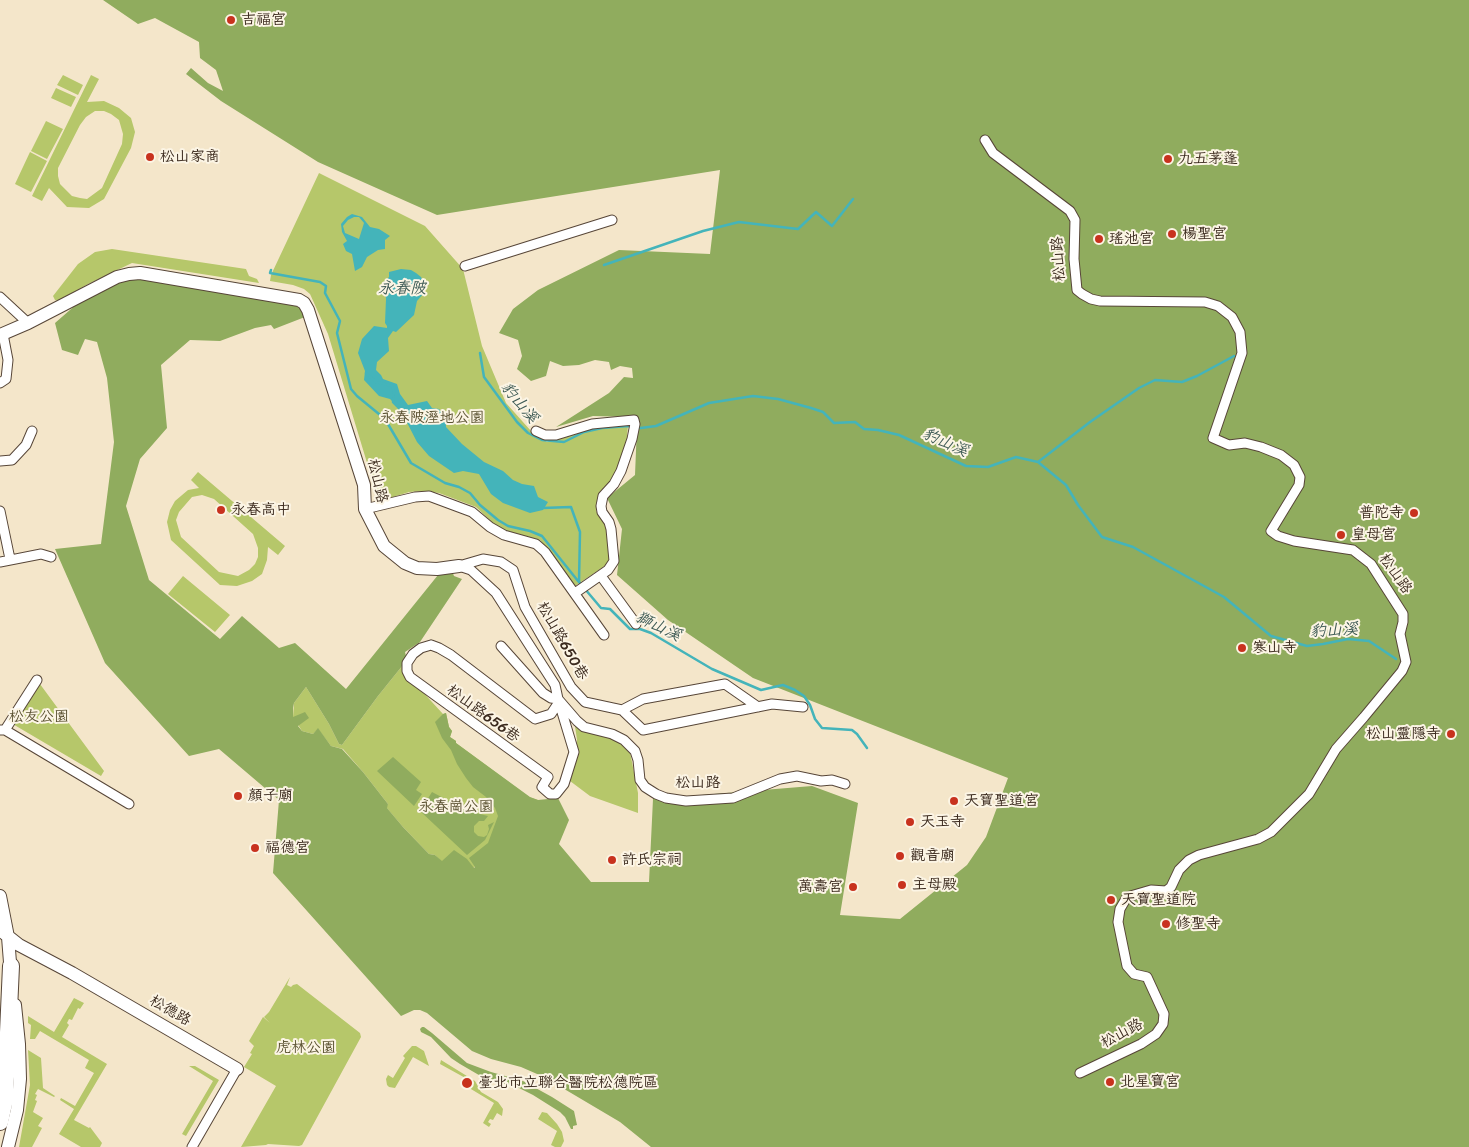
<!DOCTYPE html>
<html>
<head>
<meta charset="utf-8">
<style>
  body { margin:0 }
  canvas { display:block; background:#f4e6ca }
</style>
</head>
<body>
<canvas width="1469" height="1147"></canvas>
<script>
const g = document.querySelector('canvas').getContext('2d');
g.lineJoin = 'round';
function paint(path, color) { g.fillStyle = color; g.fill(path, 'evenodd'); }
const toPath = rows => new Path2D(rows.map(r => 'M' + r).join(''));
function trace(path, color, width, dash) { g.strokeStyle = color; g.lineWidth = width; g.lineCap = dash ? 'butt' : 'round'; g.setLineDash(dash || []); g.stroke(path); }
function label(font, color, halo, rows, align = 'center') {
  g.font = font + ' Sriracha,"LXGW WenKai TC",sans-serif'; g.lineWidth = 4; g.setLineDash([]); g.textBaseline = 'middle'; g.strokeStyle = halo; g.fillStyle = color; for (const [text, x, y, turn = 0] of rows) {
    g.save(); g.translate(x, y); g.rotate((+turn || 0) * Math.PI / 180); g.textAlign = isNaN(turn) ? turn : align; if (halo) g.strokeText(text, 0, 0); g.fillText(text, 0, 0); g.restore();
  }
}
const green = toPath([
  [63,75,83,85,78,95,57,85],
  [91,75,99,79,87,102,104,101,119,108,131,118,135,132,131,148,104,199,89,208,67,207,49,188,42,201,32,196],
  [95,111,104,111,111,114,119,120,123,134,122,144,102,188,87,199,80,198,72,196,60,184,58,176,58,168,80,125,86,117],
  [56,88,76,97,71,107,51,98],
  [46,121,63,129,47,159,31,151],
  [30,152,47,161,31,192,15,184],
  [319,173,425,226,463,269,482,346,506,403,531,431,547,442,606,426,628,425,625,459,618,472,598,497,596,511,606,523,610,533,609,563,575,586,540,540,504,530,495,525,476,507,439,493,423,491,409,492,393,497,378,499,328,334,310,294,304,289,293,285,270,281,271,275],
  [112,249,246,269,249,276,257,279,259,283,132,263,88,284,58,301,55,300,53,296,78,264,95,252],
  [198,472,285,546,278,555,268,547,267,560,262,574,252,581,237,586,220,585,171,540,167,522,170,510,175,501,188,490,199,488,191,480],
  [202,495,214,499,253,534,258,548,258,557,255,564,249,570,238,576,219,572,181,537,176,520,179,512,192,497],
  [183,576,230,615,215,632,168,594],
  [407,660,403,675,421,690,443,714,446,713,449,727,452,731,450,737,456,741,456,743,529,797,538,800,466,876,442,862,435,855,429,854,403,827,386,807,388,804,363,772,343,749,331,746,318,729,313,734,302,731,293,717,294,703,306,687,329,724,339,744,342,745,378,696],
  [37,680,104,771,101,776,11,723],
  [575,726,620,742,630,752,638,793,638,813,590,796,570,781,575,763,577,740],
  [290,977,287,985,291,987,293,985,297,984,360,1033,361,1037,302,1145,299,1146,268,1144,266,1145,241,1147,276,1086,244,1067,252,1054,250,1053,254,1046,249,1041,263,1017,270,1023,264,1017,269,1012],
  [74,998,84,1003,80,1009,78,1008,72,1020,69,1019,67,1023,69,1025,62,1037,107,1064,74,1120,89,1128,90,1127,102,1143,100,1147,81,1147,59,1134,74,1109,60,1100,61,1098,75,1106,94,1073,85,1068,89,1060,40,1031,35,1039,30,1039,31,1025,28,1023,28,1016,54,1032],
  [412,1046,416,1046,424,1051,429,1066,413,1057,395,1088,389,1087,387,1085,386,1079,388,1075,393,1078,405,1058,403,1056],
  [28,1050,41,1058,43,1088,55,1096,54,1097,38,1089,35,1094,37,1095,35,1100,37,1101,33,1112,43,1118,38,1126,42,1128,32,1147,19,1147,30,1085],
  [441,1060,475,1081,481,1092,498,1102,503,1109,502,1116,497,1113,493,1120,490,1119,488,1122,491,1124,489,1127,483,1123,494,1103,466,1086,469,1080,440,1064],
  [189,1066,195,1066,219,1080,186,1136,182,1134,213,1081],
  [542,1112,547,1113,557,1124,562,1132,564,1141,561,1147,555,1147,551,1145,557,1131,538,1119]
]);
const forest = toPath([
  [103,0,1469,0,1469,1147,651,1147,620,1122,544,1077,521,1067,491,1059,472,1051,427,1013,420,1010,414,1010,401,1016,273,873,279,800,219,749,189,756,105,663,55,549,101,544,114,442,107,378,97,342,85,339,78,355,62,350,55,323,78,303,117,280,140,275,295,300,302,307,305,317,274,329,271,325,255,328,220,341,190,340,161,365,167,428,140,459,126,506,149,580,220,639,242,616,279,648,295,643,346,689,438,575,452,571,454,576,462,579,420,642,405,652,407,660,378,696,342,745,339,744,329,724,306,687,294,703,293,708,293,717,305,712,309,718,298,726,302,731,313,734,318,728,331,746,342,749,363,772,388,804,387,808,403,827,429,854,435,855,442,861,454,850,467,859,474,868,475,867,469,858,488,843,498,816,495,808,486,797,473,787,466,778,457,764,451,750,442,738,435,722,443,714,446,713,449,727,452,731,450,737,456,741,456,743,530,797,538,800,558,798,569,820,559,844,591,882,649,882,653,799,812,786,858,803,840,915,900,919,967,865,986,837,1008,778,753,678,668,620,617,575,622,529,607,498,635,475,637,426,631,417,593,416,556,427,609,393,624,377,633,378,632,368,620,366,611,370,609,362,595,360,579,365,563,366,550,361,546,376,531,381,517,369,522,356,518,340,499,333,513,309,538,290,619,250,710,254,720,170,437,215,318,162,221,101,186,74,191,68,208,83,223,91,216,70,200,58,199,42,155,18,138,24],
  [393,757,421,782,416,790,422,794,414,806,377,771],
  [432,792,468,811,488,816,484,821,479,821,474,826,474,832,478,836,484,837,487,835,489,829,488,825,494,822,485,840,467,855,420,811],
  [422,1027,424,1027,432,1033,467,1063,491,1072,523,1081,552,1097,574,1111,577,1125,573,1126,573,1129,571,1129,565,1117,560,1112,533,1095,519,1088,484,1078,460,1064,451,1058,431,1037,421,1032,420,1029]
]);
const water = toPath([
  [352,214,362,217,370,227,379,229,390,236,385,240,385,249,378,250,367,257,362,267,355,271,352,254,346,251,343,244,347,241,342,232,341,224,347,217],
  [354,217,359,217,364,223,359,239,345,233,343,226,348,220],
  [401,269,411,270,416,273,421,277,426,286,424,293,417,301,414,315,396,332,393,331,388,338,389,351,377,362,376,370,381,375,383,379,397,384,400,394,408,405,427,401,432,408,439,409,446,418,446,427,462,444,484,462,503,471,513,480,522,484,534,486,538,497,548,502,543,510,530,513,503,503,491,494,479,474,463,471,454,473,429,456,417,442,400,409,390,399,379,396,364,380,365,371,358,353,362,339,374,326,387,328,387,326,385,323,386,299,384,282,389,277,389,272]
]);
const stream = toPath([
  [604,265,703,231,739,222,798,229,816,212,832,226,853,199],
  [271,270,270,273,320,282,326,286,325,293,340,321,337,333,351,389,357,396,385,419,411,463,445,483,459,487,470,493,480,505,498,520,508,526,530,531,542,536,578,581],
  [480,353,484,377,517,422,528,433,542,440,564,442,584,432,602,428,628,426,641,428,656,426,709,403,753,396,778,399,811,408,823,412,834,423,855,422,864,429,878,430,899,435,966,466,988,467,1016,457,1038,462,1066,485,1078,505,1102,537,1133,547,1224,597,1271,636,1307,646,1323,644,1348,639,1369,641,1396,659],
  [366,373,376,382,392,386,394,391,393,402,402,411],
  [1038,462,1090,422,1139,388,1155,380,1182,382,1197,376,1234,356],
  [542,508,571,507,580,532,579,582,582,585],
  [585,589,601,608,610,609,630,629,640,629,651,633,712,669,761,690,783,685,795,690,804,696,810,705,815,719,822,728,852,730,857,734,867,748]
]);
const street = toPath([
  [985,140,993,153,1070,211,1075,220,1074,259,1077,290,1082,294,1091,299,1100,301,1205,302,1218,306,1232,317,1240,332,1242,353,1213,438,1229,445,1245,443,1261,447,1281,455,1294,465,1300,477,1299,485,1271,531,1278,536,1294,541,1353,550,1371,564,1403,614,1403,622,1400,634,1406,662,1402,671,1364,717,1336,749,1309,794,1271,832,1258,839,1199,855,1189,860,1179,870,1171,887,1166,891,1151,890,1127,897,1120,909,1118,922,1127,966,1134,974,1147,977,1164,1014,1163,1024,1156,1034,1141,1044,1080,1073],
  [465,266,612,220],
  [0,297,28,323],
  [0,383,6,379,8,360,3,334],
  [536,431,545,435,556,435,592,424,634,420,635,424,632,439,621,471,614,484,603,496,601,506,602,512,609,522,611,529,614,561,608,570,575,593],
  [0,461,12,460,26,445,32,431],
  [365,509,415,497,429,496,472,512,490,527,504,535,536,544,545,552,604,635],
  [0,511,10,559],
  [0,562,41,554,51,557],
  [459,566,471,570,496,593,555,685,558,699,577,721,584,727,612,734,624,740,635,751,638,760,640,780,645,787,656,794,666,798,686,801,733,798,780,779,797,776,821,781,832,780,845,784],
  [459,566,483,559,501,562,513,570,525,607,571,687,585,702,622,710,643,730,772,704,803,707],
  [601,576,636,624],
  [431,645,439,648,451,655,535,719,551,714,557,705,558,699,574,752,564,784,556,794,550,794,542,787,548,777,410,677,407,671,407,663,413,654,421,648,431,645],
  [501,646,543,693,551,698,558,699],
  [622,710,643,699,725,684,758,707],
  [0,730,5,730,129,804],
  [5,730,37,680],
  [192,1147,237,1069]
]);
const secondary = toPath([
  [0,335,28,323,117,277,129,274,140,273,299,300,304,303,308,310,364,485,365,509,384,546,405,563,417,568,437,569,459,566],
  [0,896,8,937,11,975],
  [0,930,19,945,72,973,237,1069],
  [8,1147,17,1110,20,1079,19,1044,15,1005]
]);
const highway = toPath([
  [0,1122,5,1099,11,966]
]);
const markers = [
  [231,20,5,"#c8321e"],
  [150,157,5,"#c8321e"],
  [1168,159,5,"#c8321e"],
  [1172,234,5,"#c8321e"],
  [1099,239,5,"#c8321e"],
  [221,510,5,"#c8321e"],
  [1414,513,5,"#c8321e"],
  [1341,535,5,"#c8321e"],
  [1242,648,5,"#c8321e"],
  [1451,734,5,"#c8321e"],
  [238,796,5,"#c8321e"],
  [954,801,5,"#c8321e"],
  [910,822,5,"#c8321e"],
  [255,848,5,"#c8321e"],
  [900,856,5,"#c8321e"],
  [612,860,5,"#c8321e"],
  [902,885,5,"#c8321e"],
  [853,887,5,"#c8321e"],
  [1111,900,5,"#c8321e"],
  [1166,924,5,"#c8321e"],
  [1110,1082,5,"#c8321e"],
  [467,1083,6,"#c8321e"]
];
const poiNames = [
  ["吉福宮",241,20],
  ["松山家商",160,157],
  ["九五茅蓬",1178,159],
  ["楊聖宮",1182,234],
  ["瑤池宮",1109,239],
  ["永春高中",231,510],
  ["普陀寺",1404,513,"right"],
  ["皇母宮",1351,535],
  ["寒山寺",1252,648],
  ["松山靈隱寺",1441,734,"right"],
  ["顏子廟",248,796],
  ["天寶聖道宮",964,801],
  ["天玉寺",920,822],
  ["福德宮",265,848],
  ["觀音廟",910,856],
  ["許氏宗祠",622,860],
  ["主母殿",912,885],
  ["萬壽宮",843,887,"right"],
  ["天寶聖道院",1121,900],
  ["修聖寺",1176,924],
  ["北星寶宮",1120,1082],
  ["臺北市立聯合醫院松德院區",478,1083]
];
const streetNames = [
  ["松山路",1059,259,-93],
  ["松山路",377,481,77],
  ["松山路",1395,574,55],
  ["松山路650巷",562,641,60],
  ["松山路656巷",483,714,36],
  ["松山路",698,783],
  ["松德路",170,1011,30],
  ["松山路",1122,1034,-28]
];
const parkNames = [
  ["永春陂溼地公園",432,418],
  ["松友公園",39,717],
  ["永春崗公園",456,807],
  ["虎林公園",306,1048]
];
const waterNames = [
  ["永春陂",402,289],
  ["豹山溪",519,403,50],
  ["豹山溪",945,443,24],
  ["獅山溪",658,627,26],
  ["豹山溪",1334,631,-3]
];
paint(green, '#b6c76a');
paint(forest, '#90ac5e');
paint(water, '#44b4ba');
trace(stream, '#44b4ba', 2.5);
trace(street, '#574638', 11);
trace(secondary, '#574638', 14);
trace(highway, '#574638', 18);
trace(street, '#fff', 9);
trace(secondary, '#fff', 12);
trace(highway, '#fff', 16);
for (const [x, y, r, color] of markers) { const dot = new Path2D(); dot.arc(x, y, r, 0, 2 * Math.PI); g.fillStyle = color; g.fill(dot); trace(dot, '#fcf5e5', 2); }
label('15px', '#3b2a1e', '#fcf5e5', poiNames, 'left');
label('15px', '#3b2a1e', '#fcf5e5', streetNames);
label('15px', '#5a5131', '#fcf5e5', parkNames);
label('italic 16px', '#3e5a55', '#fcf5e5', waterNames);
</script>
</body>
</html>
